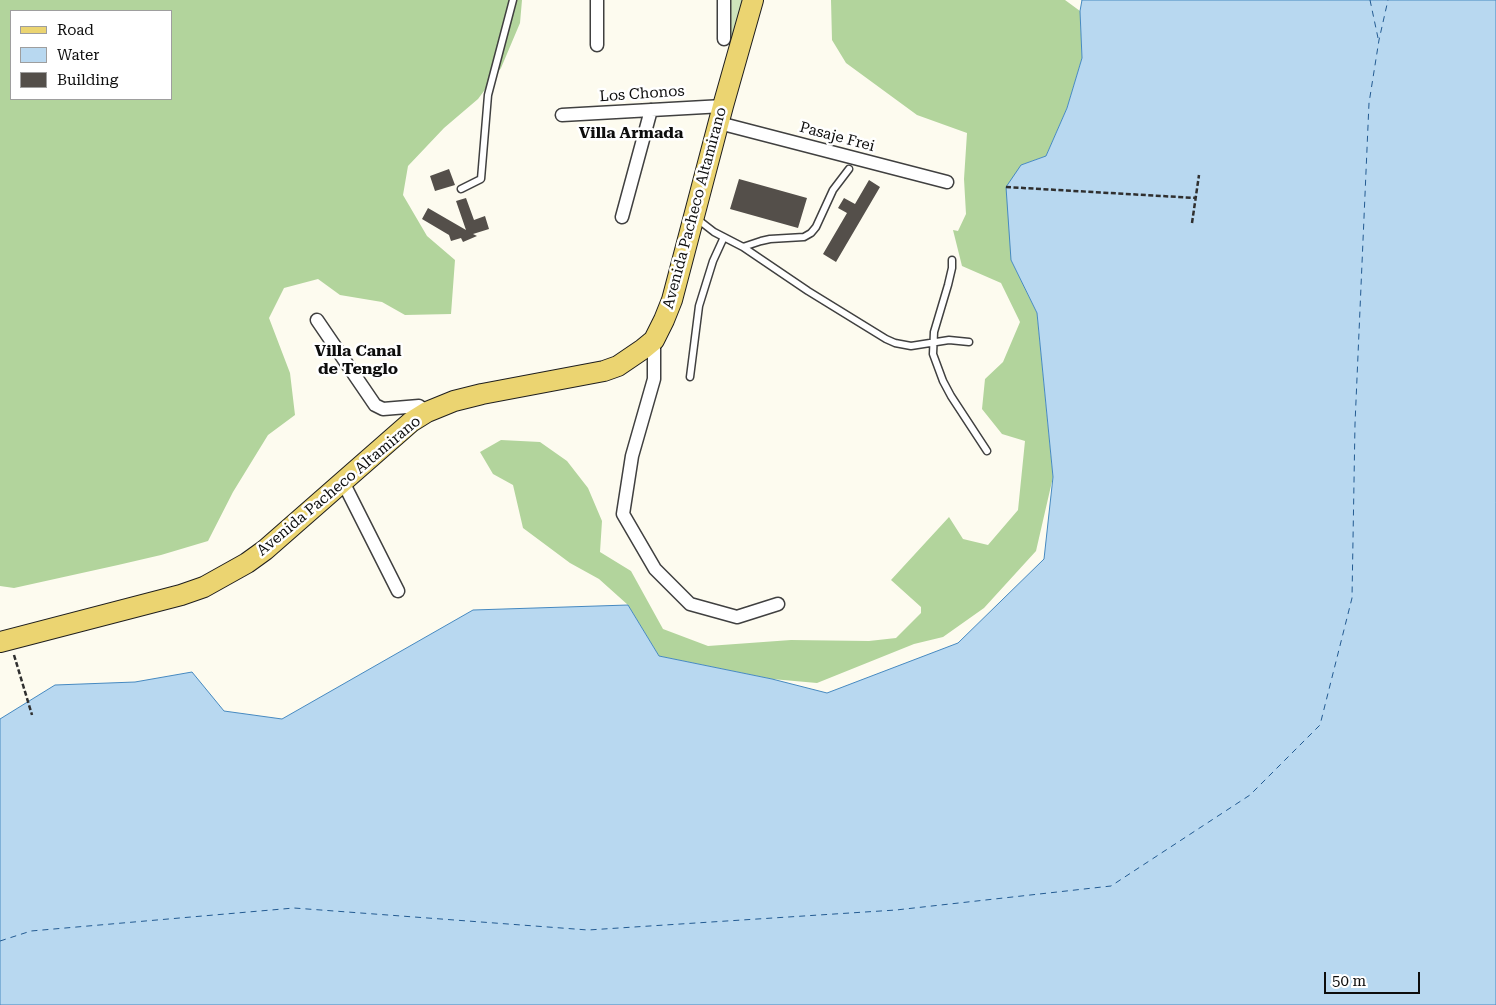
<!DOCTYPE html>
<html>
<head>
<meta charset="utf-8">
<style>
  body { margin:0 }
  #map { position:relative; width:1496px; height:1005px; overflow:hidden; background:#fdfbef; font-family:"Roboto Serif",serif }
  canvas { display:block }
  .legend { position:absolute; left:10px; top:10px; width:162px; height:90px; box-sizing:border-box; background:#fff; border:1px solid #9e9e9e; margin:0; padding:6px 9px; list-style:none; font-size:15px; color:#0d0d0d }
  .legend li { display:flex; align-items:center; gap:10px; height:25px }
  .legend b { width:25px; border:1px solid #9e9e9e }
  .scale { position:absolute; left:1324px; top:972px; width:96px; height:22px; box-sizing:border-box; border:2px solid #0d0d0d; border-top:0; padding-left:6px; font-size:15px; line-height:18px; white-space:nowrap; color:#0d0d0d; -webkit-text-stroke:4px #fff; paint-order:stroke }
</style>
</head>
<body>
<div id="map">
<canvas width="1496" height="1005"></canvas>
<ul class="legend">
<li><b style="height:6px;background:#ebd471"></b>Road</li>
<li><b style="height:14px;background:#b8d8f0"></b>Water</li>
<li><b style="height:14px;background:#544f4a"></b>Building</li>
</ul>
<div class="scale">50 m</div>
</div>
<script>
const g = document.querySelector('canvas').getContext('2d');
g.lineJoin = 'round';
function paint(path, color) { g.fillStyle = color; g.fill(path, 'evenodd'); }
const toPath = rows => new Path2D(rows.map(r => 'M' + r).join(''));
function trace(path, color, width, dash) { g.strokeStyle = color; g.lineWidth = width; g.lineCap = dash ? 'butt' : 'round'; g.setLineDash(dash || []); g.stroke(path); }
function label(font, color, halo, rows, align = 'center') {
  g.font = font + ' "Roboto Serif",serif'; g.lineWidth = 5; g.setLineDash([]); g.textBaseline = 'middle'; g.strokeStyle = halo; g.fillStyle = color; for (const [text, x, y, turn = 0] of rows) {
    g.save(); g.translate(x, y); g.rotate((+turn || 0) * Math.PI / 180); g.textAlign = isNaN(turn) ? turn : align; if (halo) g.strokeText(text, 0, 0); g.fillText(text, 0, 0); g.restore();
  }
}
const green = toPath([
  [730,0,746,0,735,41,728,39]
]);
const forest = toPath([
  [0,0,522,0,520,23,501,68,478,99,444,128,408,166,403,195,427,236,455,260,451,314,405,315,382,302,340,295,318,279,284,288,269,318,290,373,295,415,268,435,233,492,208,541,161,555,118,565,14,588,0,586],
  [11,11,171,11,171,99,11,99],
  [831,0,1065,0,1080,11,1082,58,1067,108,1046,156,1021,165,1011,260,1037,313,1053,477,1036,551,984,608,943,637,914,644,817,683,772,679,659,656,628,605,599,579,570,563,523,528,513,485,493,474,480,452,501,440,540,442,567,461,588,488,602,521,600,552,631,571,663,629,708,646,791,640,869,641,896,638,921,613,921,607,891,580,949,517,963,539,988,545,1018,510,1025,441,1002,434,982,409,985,379,1003,362,1020,322,1001,283,962,266,953,230,958,231,966,214,964,179,967,133,917,115,846,63,832,40]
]);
const water = toPath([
  [1082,0,1496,0,1496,1005,0,1005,0,719,55,685,135,682,192,672,224,711,282,719,473,610,628,605,659,656,772,679,827,693,958,643,1044,559,1053,477,1037,313,1011,260,1006,187,1021,165,1046,156,1067,108,1082,58,1080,11,1082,0]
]);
const ferry = toPath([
  [1370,0,1378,38],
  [0,941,31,931,294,908,588,930,896,910,1111,886,1250,795,1320,725,1352,598,1355,424,1369,103,1379,40,1388,0]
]);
const building = toPath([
  [449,169,455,185,435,191,430,176],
  [739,179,807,198,798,228,730,209],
  [869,180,880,187,836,262,823,254,847,213,838,208,844,198,855,204],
  [466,198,474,220,485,216,489,229,473,234,477,236,463,242,461,238,451,241,449,235,422,219,428,208,466,230,456,201]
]);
const path = toPath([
  [1006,187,1196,198],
  [1192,223,1199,175],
  [14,655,32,715]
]);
const lane = toPath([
  [461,189,481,179,488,95,513,0],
  [696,218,714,232,743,247,761,241,770,239,804,237,811,233,816,227,833,190,849,169],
  [743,247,808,291,886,339,895,343,911,346,949,340,969,342],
  [952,260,952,268,948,285,934,332,933,354,943,381,951,396,987,451],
  [690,377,699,306,713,261,724,237]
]);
const street = toPath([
  [597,0,597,45],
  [724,0,724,39],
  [562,115,723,106],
  [719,123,947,182],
  [622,217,651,110],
  [317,320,375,405,383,409,419,406,427,412],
  [654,340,654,379,632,456,623,514,655,569,690,604,737,617,778,604],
  [343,482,398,591]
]);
const primary = toPath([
  [0,642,181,595,204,587,247,563,265,550,411,422,427,412,454,401,482,394,604,371,618,366,643,349,654,340,664,320,672,300,723,106,753,0]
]);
const streetNames = [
  ["Los Chonos",642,94,-4],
  ["Pasaje Frei",837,137,15],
  ["Avenida Pacheco Altamirano",695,208,-75],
  ["Avenida Pacheco Altamirano",339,486,-40]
];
const neighbourhoodNames = [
  ["Villa Armada",631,133],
  ["Villa Canal",358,351],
  ["de Tenglo",358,369]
];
paint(green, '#cee4bb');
paint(forest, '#b2d49c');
paint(water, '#b8d8f0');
trace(water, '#4689c0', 1);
trace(ferry, '#235b92', 1, [6, 5]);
paint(building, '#544f4a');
trace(lane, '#404040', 9);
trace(street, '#404040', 15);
trace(primary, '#1e1e1e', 22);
trace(path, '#2f2f2f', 2.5, [5, 2.5]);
trace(lane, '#fff', 6);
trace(street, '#fff', 12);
trace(primary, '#ebd471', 20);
label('15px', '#0d0d0d', '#fff', streetNames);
label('bold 16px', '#0d0d0d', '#fff', neighbourhoodNames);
</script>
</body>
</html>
